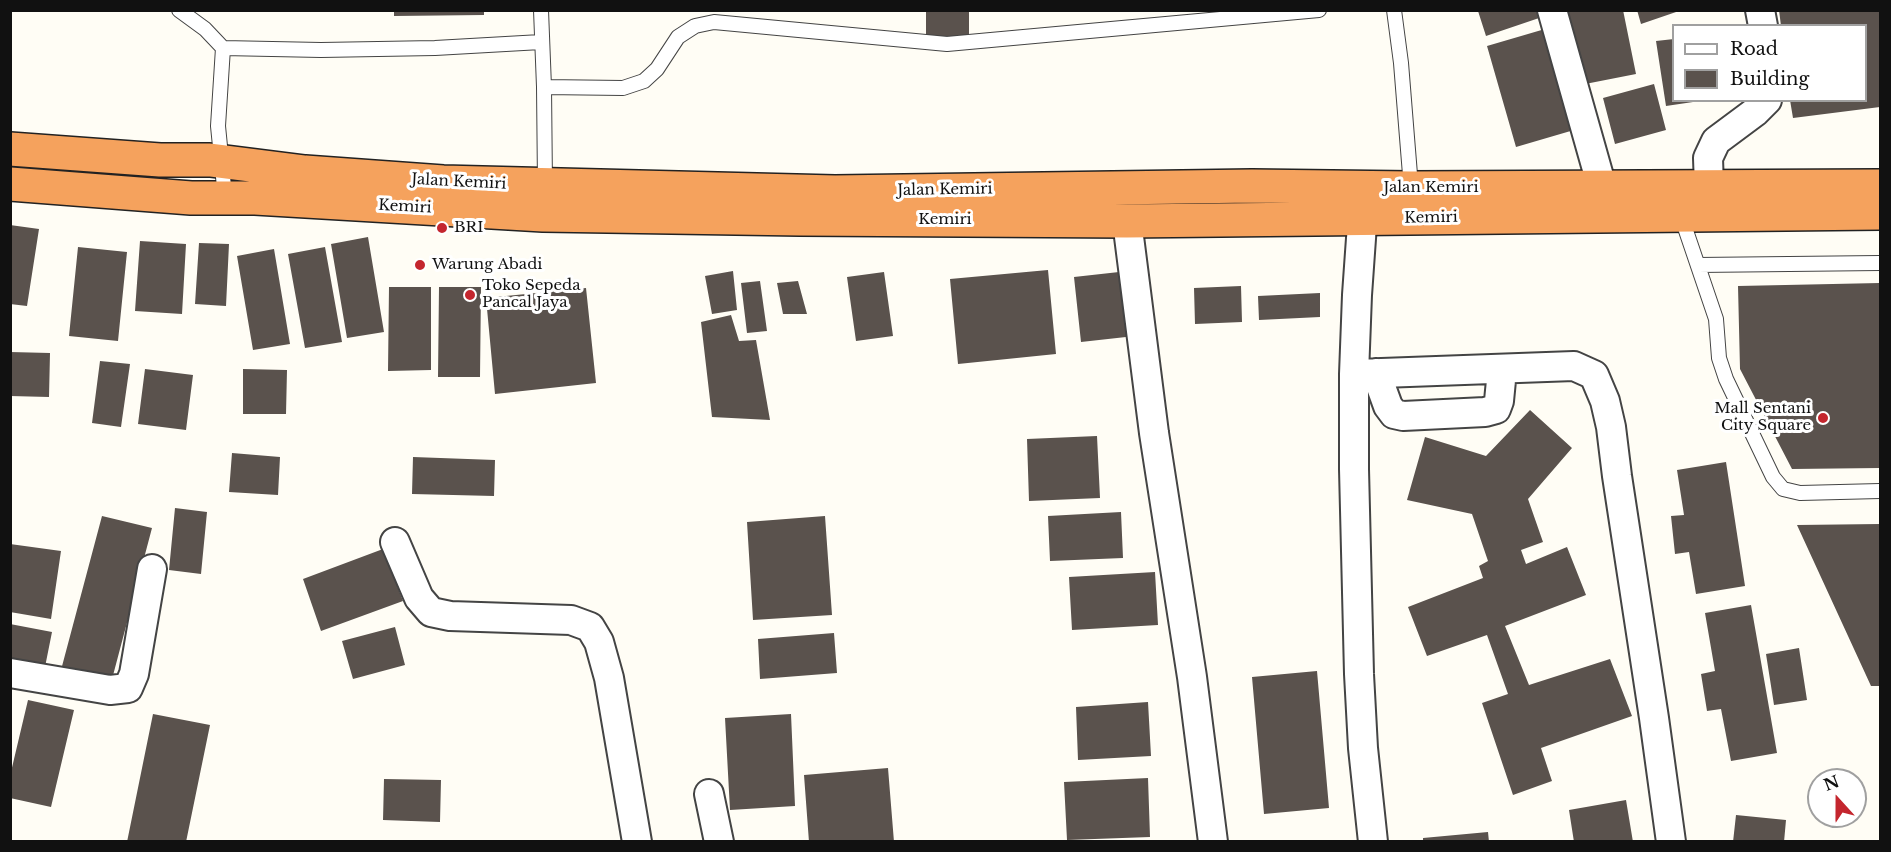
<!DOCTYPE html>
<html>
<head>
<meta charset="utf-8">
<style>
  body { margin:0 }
  #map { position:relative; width:1891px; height:852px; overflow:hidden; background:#fffdf5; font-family:"Libre Baskerville",serif }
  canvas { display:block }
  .frame { position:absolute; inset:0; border:12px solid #111; pointer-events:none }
  .legend { position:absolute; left:1672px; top:24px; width:195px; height:78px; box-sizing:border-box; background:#fff; border:2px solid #a0a0a0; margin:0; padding:8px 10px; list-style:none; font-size:18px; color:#111 }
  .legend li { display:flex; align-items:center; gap:12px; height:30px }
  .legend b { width:30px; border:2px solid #a0a0a0 }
  .north { position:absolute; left:1807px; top:768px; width:60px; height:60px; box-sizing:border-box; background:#fff; border:2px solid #a0a0a0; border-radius:50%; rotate:339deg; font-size:16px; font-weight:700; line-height:24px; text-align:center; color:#111 }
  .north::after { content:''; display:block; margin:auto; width:21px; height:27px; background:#c4262e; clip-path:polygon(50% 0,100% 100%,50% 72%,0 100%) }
</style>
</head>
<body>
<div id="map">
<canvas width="1891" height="852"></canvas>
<div class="frame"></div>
<ul class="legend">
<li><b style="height:8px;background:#fff"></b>Road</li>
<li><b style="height:16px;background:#5a524d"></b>Building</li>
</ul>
<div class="north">N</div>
</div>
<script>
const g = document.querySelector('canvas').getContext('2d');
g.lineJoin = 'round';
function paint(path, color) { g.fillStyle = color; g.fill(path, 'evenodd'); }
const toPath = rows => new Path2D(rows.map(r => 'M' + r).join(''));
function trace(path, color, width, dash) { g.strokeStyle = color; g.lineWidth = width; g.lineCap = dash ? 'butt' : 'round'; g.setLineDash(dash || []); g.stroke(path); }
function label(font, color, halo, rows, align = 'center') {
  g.font = font + ' "Libre Baskerville",serif'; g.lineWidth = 6; g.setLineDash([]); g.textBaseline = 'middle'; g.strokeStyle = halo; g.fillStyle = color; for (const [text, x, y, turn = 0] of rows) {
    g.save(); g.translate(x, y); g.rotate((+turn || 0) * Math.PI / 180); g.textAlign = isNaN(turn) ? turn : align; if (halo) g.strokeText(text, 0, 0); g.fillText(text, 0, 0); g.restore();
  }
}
const building = toPath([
  [394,10,484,10,484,15,394,16],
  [926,10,969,10,969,36,926,36],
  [1481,10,1543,10,1545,16,1486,36,1478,11],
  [1566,10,1623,10,1636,74,1580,85],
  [1637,10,1679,10,1679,11,1641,24],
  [1779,10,1880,10,1880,107,1793,118,1790,100,1866,100,1866,26,1781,26],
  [1545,29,1574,130,1516,147,1487,46],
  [1674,39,1674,100,1693,102,1666,106,1656,41],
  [1654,84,1666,130,1615,144,1603,98],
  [10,225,39,229,27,306,10,304],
  [368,237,384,332,347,338,331,244],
  [140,241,186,244,182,314,135,311],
  [199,243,229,244,226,306,195,304],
  [78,247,127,252,118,341,69,336],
  [325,247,342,342,305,348,288,254],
  [274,249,290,344,253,350,237,256],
  [1048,270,1056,354,958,364,950,279],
  [733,271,737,310,712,314,705,276],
  [1128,271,1135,336,1081,342,1074,277],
  [884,272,893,336,856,341,847,277],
  [760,281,767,331,747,333,741,283],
  [798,281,807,314,783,314,777,283],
  [1880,283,1880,468,1792,469,1740,369,1738,286],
  [1241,286,1242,322,1195,324,1194,288],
  [389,287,431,287,431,370,388,371],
  [439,287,481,287,480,377,438,377],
  [586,288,596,383,495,394,486,298],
  [1320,293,1320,317,1259,320,1258,296],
  [731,315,739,341,756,340,770,420,712,417,701,322],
  [10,352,50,353,49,397,10,396],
  [100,361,130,364,121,427,92,423],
  [145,369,193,375,186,430,138,424],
  [243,369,287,370,286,414,243,414],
  [1530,410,1572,448,1528,499,1543,542,1521,550,1526,564,1567,547,1586,595,1505,626,1529,685,1610,659,1632,716,1541,748,1552,781,1513,795,1482,703,1508,694,1487,635,1427,656,1408,607,1483,578,1479,566,1488,561,1472,514,1407,500,1425,437,1486,456],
  [1097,436,1100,498,1029,501,1027,439],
  [232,453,280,457,278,495,229,492],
  [413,457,495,460,494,496,412,494],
  [1726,462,1745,586,1696,594,1689,552,1675,554,1671,516,1684,515,1677,470],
  [175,508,207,512,201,574,169,570],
  [1121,512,1123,558,1050,561,1048,516],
  [102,516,152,528,111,683,61,670],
  [825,516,832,615,753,620,747,522],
  [1880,524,1880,686,1871,686,1797,525],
  [10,544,61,551,51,619,10,612],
  [383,549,403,601,321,631,303,579],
  [1155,572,1158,625,1072,630,1069,577],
  [1751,605,1777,753,1731,761,1721,709,1707,711,1701,674,1715,671,1705,613],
  [10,624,52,632,44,672,10,665],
  [395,627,405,665,353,679,342,641],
  [834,633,837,673,760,679,758,639],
  [1799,648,1807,700,1774,705,1766,654],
  [1317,671,1329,808,1264,814,1252,677],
  [28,700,74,710,51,807,10,798,10,776],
  [1148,702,1151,756,1078,760,1076,707],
  [153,714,210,725,186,842,127,842],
  [791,714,795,806,730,810,725,718],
  [888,768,894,842,809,842,804,775],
  [1148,778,1150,837,1067,840,1064,782],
  [384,779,441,780,440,822,383,820],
  [1626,800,1633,842,1574,842,1569,810],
  [1736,815,1786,820,1784,842,1733,842],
  [1488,832,1489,842,1423,842,1423,838]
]);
const lane = toPath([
  [179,10,205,29,223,48,321,50,435,48,541,42],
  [541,10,544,87,545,185],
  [1394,10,1401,63,1411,187],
  [223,48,218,126,225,197],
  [544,87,623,88,644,81,657,69,678,37,695,26,714,22,947,44,1319,10],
  [1681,216,1716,319,1719,358,1726,379,1773,477,1783,489,1800,493,1880,491],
  [1698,265,1880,263]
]);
const street = toPath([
  [1552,10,1602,187],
  [1760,10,1763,26],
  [1709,187,1708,158,1716,141,1755,112,1767,100],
  [1364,196,1357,295,1354,374,1354,469,1359,674,1363,748,1373,842],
  [1127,221,1154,433,1192,677,1213,842],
  [1376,373,1388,406,1394,414,1403,416,1485,412,1496,409,1499,401,1502,370],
  [1354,374,1574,366,1594,375,1605,401,1611,427,1617,476,1654,718,1671,842],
  [395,542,419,598,431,612,450,616,571,620,590,627,599,642,609,678,637,842],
  [10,673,110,690,128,688,134,674,152,569],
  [709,794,719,842]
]);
const highway = toPath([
  [10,149,160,160,210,160,305,172,443,182,835,192,1252,186,1411,188,1880,186],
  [10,184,191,198,255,198,543,215,800,219,1127,221,1880,213]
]);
const markers = [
  [442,228,6,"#c4262e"],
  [420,265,6,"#c4262e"],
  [470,295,6,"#c4262e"],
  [1823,418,6,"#c4262e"]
];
const streetNames = [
  ["Jalan Kemiri",459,182,3],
  ["Jalan Kemiri",1431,188],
  ["Jalan Kemiri",945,190,-1],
  ["Kemiri",405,207,3],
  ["Kemiri",1431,218,-1],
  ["Kemiri",945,220]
];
const poiNames = [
  ["BRI",454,228],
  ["Warung Abadi",432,265],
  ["Toko Sepeda",482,286],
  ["Pancal Jaya",482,303],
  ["Mall Sentani",1811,409,"right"],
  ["City Square",1811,426,"right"]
];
paint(building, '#5a524d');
trace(lane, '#444', 16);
trace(street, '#444', 32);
trace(highway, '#222', 36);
trace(lane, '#fff', 14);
trace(street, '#fff', 28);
trace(highway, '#f5a25d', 33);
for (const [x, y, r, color] of markers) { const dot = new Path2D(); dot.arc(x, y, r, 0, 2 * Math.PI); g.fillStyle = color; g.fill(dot); trace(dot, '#fff', 2); }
label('15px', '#111', '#fff', streetNames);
label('15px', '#111', '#fff', poiNames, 'left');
</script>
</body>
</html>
